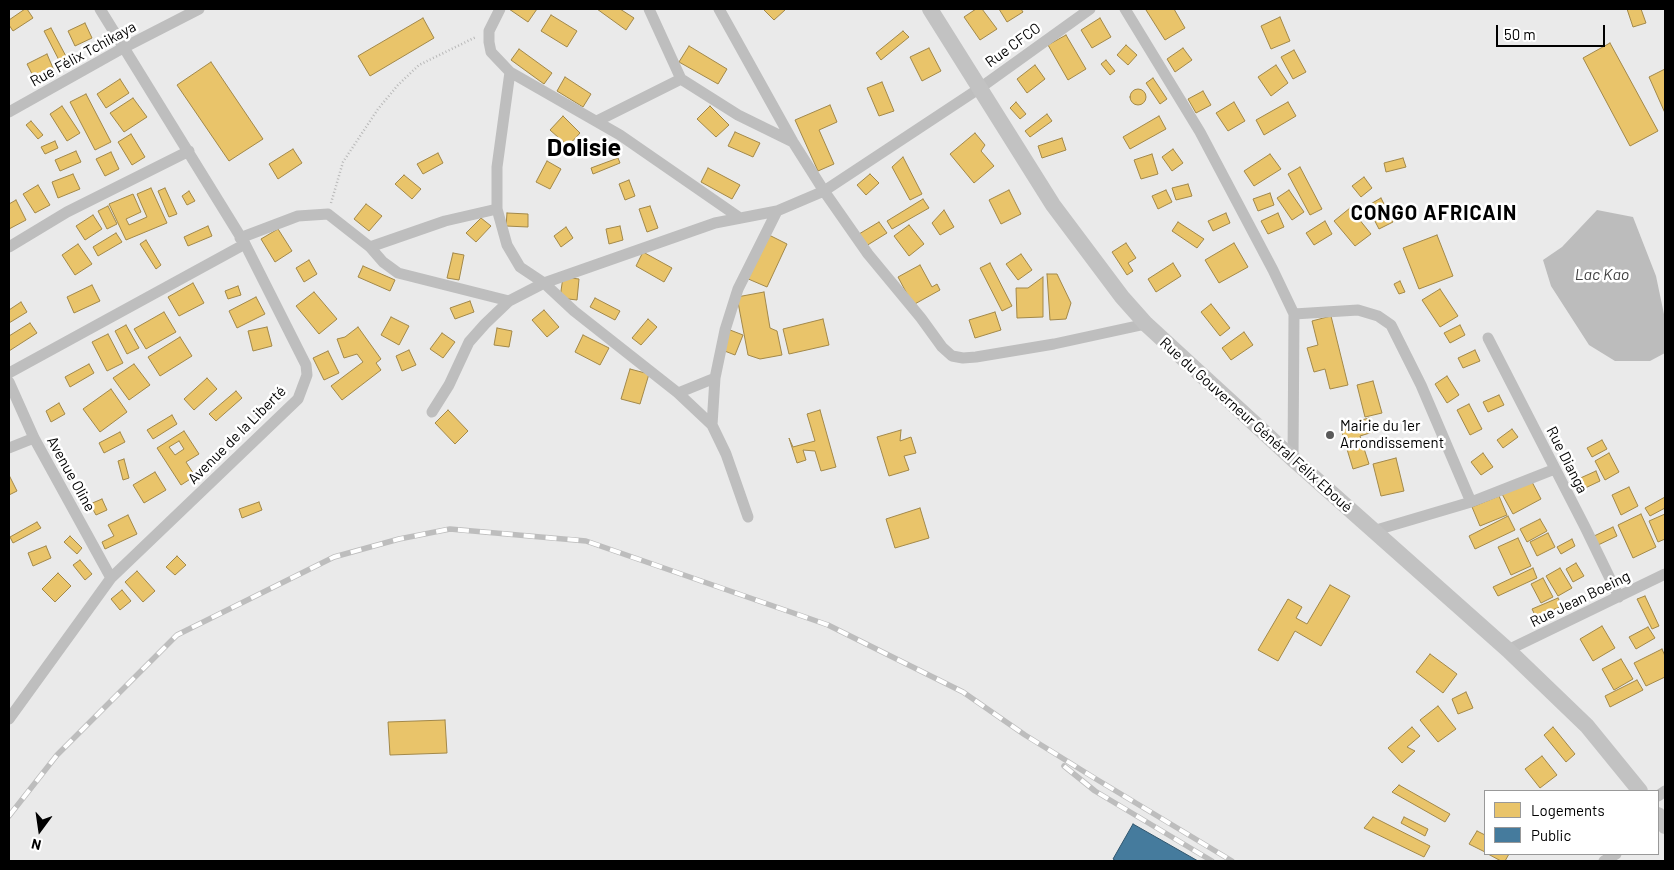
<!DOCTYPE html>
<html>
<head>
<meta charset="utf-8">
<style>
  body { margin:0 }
  #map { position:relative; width:1674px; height:870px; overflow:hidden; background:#fff; font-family:Barlow,sans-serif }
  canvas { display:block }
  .frame { position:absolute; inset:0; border:10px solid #000; pointer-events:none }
  .legend { position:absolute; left:1484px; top:790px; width:175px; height:65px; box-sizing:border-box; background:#fff; border:1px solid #999; margin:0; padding:6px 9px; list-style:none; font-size:15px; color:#000 }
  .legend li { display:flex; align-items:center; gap:10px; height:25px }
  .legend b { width:25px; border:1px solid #999 }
  .north { position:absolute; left:15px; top:805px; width:50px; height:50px; -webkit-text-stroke:4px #fff; paint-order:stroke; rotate:194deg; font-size:14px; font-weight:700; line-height:20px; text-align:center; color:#000 }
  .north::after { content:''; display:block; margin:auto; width:18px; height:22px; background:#000; clip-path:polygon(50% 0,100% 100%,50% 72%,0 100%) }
  .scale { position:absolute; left:1496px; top:25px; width:109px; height:22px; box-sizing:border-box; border:2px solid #000; border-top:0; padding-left:6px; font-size:15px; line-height:18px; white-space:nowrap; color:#000; -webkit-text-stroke:4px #fff; paint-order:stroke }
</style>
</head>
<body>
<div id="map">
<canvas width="1674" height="870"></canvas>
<div class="frame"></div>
<ul class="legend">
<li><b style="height:14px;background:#e9c46a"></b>Logements</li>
<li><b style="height:14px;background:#457b9d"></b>Public</li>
</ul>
<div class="north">N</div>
<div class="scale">50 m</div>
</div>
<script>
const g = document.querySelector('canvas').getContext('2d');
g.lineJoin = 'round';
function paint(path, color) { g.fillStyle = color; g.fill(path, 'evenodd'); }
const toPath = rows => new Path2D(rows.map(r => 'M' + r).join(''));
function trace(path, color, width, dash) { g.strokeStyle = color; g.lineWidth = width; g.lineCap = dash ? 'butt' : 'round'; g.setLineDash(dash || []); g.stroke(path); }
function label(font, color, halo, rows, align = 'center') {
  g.font = font + ' Barlow,sans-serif'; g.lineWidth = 5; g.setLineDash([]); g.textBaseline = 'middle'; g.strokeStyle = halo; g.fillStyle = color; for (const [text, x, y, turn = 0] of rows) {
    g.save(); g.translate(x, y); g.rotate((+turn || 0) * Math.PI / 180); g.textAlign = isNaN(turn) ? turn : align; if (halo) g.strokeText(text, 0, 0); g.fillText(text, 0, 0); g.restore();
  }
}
const green = toPath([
  [9,9,1665,9,1665,861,9,861],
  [1485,791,1658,791,1658,854,1485,854]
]);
const water = toPath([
  [1597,210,1633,217,1656,276,1665,319,1665,353,1650,361,1615,361,1589,345,1551,286,1543,260,1562,247]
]);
const homes = toPath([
  [25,9,27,9,33,18,13,31,9,25,9,20,25,9],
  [509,9,537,9,528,22,509,9],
  [597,9,620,9,634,18,626,30,597,9],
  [763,9,784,9,785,10,774,20,763,9],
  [976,9,982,9,997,29,980,40,964,17,976,9],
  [999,9,1021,9,1023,12,1007,22,999,9],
  [1148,9,1174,9,1185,28,1165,40,1146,10,1148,9],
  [1627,9,1641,9,1646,23,1633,27,1627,9],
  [551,15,577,31,567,47,541,31,551,15],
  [1280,17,1290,41,1271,49,1261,26,1280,17],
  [423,18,434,38,370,76,358,56,423,18],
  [1100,18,1111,37,1092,48,1081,30,1100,18],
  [85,23,92,38,75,46,68,31,85,23],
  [51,28,69,62,62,66,44,31,51,28],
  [903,31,909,37,881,60,876,53,903,31],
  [1066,35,1086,69,1068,80,1048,45,1066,35],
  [1610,43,1658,131,1630,146,1583,58,1610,43],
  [1126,45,1137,55,1128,65,1117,55,1126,45],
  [689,46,727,69,718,84,679,62,689,46],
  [929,48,941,71,922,81,910,57,929,48],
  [1183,48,1192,60,1175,72,1167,59,1183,48],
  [519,49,552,73,544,84,511,60,519,49],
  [1294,50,1306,72,1293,79,1281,57,1294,50],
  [47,54,55,73,36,82,27,64,47,54],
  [1106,60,1115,71,1110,75,1101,64,1106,60],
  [211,62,263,139,229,161,177,85,211,62],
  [1035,65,1045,79,1027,93,1017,79,1035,65],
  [1276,65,1288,83,1271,96,1258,77,1276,65],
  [1665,69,1665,113,1649,77,1665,69],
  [565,77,591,94,583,107,557,91,565,77],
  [1153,78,1167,99,1160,104,1146,83,1153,78],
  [120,79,129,93,106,108,97,94,120,79],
  [882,82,894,111,879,116,867,88,882,82],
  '1130 97a8 8 0 1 1 16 0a8 8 0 1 1-16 0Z',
  [1203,91,1211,105,1196,113,1188,99,1203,91],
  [86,94,111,142,95,150,70,102,86,94],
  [133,98,147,117,124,132,110,113,133,98],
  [1016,102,1026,114,1020,119,1010,108,1016,102],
  [1234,102,1245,121,1228,131,1216,113,1234,102],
  [1288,102,1296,116,1264,135,1256,120,1288,102],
  [830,105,837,122,819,130,834,164,818,171,795,120,830,105],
  [62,106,80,133,67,141,50,114,62,106],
  [710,106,729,125,716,137,697,119,710,106],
  [1047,114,1052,121,1030,137,1025,131,1047,114],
  [563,116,580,133,568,146,550,130,563,116],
  [1159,116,1166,129,1130,149,1123,137,1159,116],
  [31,121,43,135,38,139,26,125,31,121],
  [735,132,760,143,753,157,728,146,735,132],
  [975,133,985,145,981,151,994,166,974,183,950,154,975,133],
  [131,134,145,157,132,165,118,142,131,134],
  [1062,138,1066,150,1042,158,1038,146,1062,138],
  [55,141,58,148,45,154,41,147,55,141],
  [293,149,302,163,278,179,269,164,293,149],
  [1173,149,1183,163,1172,171,1162,157,1173,149],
  [76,151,81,162,60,171,55,160,76,151],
  [111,152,119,169,105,176,96,159,111,152],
  [438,153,443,163,423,174,417,164,438,153],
  [1152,154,1158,174,1141,179,1134,160,1152,154],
  [1270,154,1281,169,1254,186,1244,171,1270,154],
  [903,157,922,194,910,200,892,167,903,157],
  [618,158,620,163,593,174,591,168,618,158],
  [1403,158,1406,167,1386,172,1384,163,1403,158],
  [547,161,561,169,550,189,536,182,547,161],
  [1300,167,1322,209,1310,215,1288,174,1300,167],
  [708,168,740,185,732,199,701,182,708,168],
  [73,174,80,189,58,198,52,182,73,174],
  [870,174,879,183,866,195,857,185,870,174],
  [404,175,421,189,412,199,395,184,404,175],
  [1364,177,1372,188,1361,197,1352,186,1364,177],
  [629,180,635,196,625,200,619,184,629,180],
  [1188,184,1192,196,1176,200,1172,188,1188,184],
  [38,185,50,205,35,213,23,194,38,185],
  [151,188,167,223,126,240,109,204,133,194,141,212,126,219,129,225,147,217,137,194,151,188],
  [165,188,177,214,169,217,158,191,165,188],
  [1009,190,1021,214,1001,224,989,200,1009,190],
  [1166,190,1172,202,1158,209,1152,196,1166,190],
  [1289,190,1304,212,1292,220,1277,198,1289,190],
  [189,191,195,201,187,205,182,196,189,191],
  [1270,193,1274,205,1258,211,1253,199,1270,193],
  [1381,198,1393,222,1379,229,1367,206,1381,198],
  [923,199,929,208,892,229,887,221,923,199],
  [16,200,26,220,9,229,9,204,16,200],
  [366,204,382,216,369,231,354,219,366,204],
  [108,206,117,224,107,229,98,211,108,206],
  [650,206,658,228,647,232,639,209,650,206],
  [1350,208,1371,234,1355,246,1334,221,1350,208],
  [944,210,954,227,940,235,932,223,944,210],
  [507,213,528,214,528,227,506,226,507,213],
  [1226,213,1230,223,1213,231,1208,221,1226,213],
  [1278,213,1284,227,1268,234,1261,221,1278,213],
  [93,215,102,229,85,240,76,226,93,215],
  [481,218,491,226,476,242,466,233,481,218],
  [1325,221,1332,234,1314,245,1306,233,1325,221],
  [879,222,887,233,866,246,859,234,879,222],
  [1178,222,1204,239,1197,248,1172,231,1178,222],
  [909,225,924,244,909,256,894,236,909,225],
  [208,226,212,236,188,246,184,237,208,226],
  [620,226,623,240,609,244,606,229,620,226],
  [566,227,573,238,561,247,554,236,566,227],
  [278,229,292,251,275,262,261,239,278,229],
  [116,233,122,242,98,256,93,247,116,233],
  [767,234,787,244,767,287,746,278,767,234],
  [1437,235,1453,276,1419,289,1403,248,1437,235],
  [146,240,161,265,156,269,140,244,146,240],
  [1126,243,1136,258,1128,263,1133,271,1127,275,1112,252,1126,243],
  [1234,243,1248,267,1219,283,1205,260,1234,243],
  [78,244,92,264,75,275,62,255,78,244],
  [643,252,672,268,664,282,636,266,643,252],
  [453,253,464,255,459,280,447,278,453,253],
  [1021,254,1032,270,1018,280,1006,264,1021,254],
  [309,260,317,274,304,282,296,268,309,260],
  [990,263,1012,306,1002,311,980,268,990,263],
  [1173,263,1181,276,1156,292,1148,279,1173,263],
  [920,265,932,287,937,284,940,290,913,305,898,277,920,265],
  [363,266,395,280,390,291,358,277,363,266],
  [1047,274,1057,274,1071,303,1066,319,1050,320,1047,274],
  [563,277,579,279,577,300,560,298,563,277],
  [1043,277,1043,317,1017,318,1016,288,1028,288,1043,277],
  [1400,281,1405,292,1399,294,1394,284,1400,281],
  [193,283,204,303,179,316,168,297,193,283],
  [92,285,100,301,74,313,67,297,92,285],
  [238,286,241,295,228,299,225,291,238,286],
  [1440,289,1458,316,1440,327,1422,300,1440,289],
  [314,292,337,319,319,334,296,306,314,292],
  [764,292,770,328,777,331,782,355,760,359,748,355,737,297,764,292],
  [256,297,265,314,237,328,229,311,256,297],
  [595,298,620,311,615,320,590,307,595,298],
  [470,301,474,312,455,319,450,308,470,301],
  [21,302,27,312,9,323,9,310,21,302],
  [1211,304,1230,328,1220,336,1201,312,1211,304],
  [544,310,559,327,547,337,532,320,544,310],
  [164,312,176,332,146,349,134,329,164,312],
  [995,312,1001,330,975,338,969,320,995,312],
  [1331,316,1348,385,1330,389,1325,369,1314,372,1307,348,1318,345,1312,321,1331,316],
  [391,317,409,326,399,345,381,335,391,317],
  [648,319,657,327,641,345,632,338,648,319],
  [823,319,829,345,789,354,783,329,823,319],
  [30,323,37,333,9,351,9,336,30,323],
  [126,325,139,348,127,354,115,331,126,325],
  [1460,325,1465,335,1450,343,1444,333,1460,325],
  [267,327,272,346,253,351,248,331,267,327],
  [358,327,381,359,376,363,381,370,342,400,331,386,363,362,357,354,344,358,337,339,345,337,358,327],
  [497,328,512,331,509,347,494,345,497,328],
  [730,330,743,335,735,355,722,350,730,330],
  [1244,332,1253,345,1231,360,1222,348,1244,332],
  [442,333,455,342,443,358,430,349,442,333],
  [108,334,123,363,107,371,92,342,108,334],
  [583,335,609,348,600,365,575,352,583,335],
  [180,337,192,356,160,376,148,357,180,337],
  [409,350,416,365,402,371,396,356,409,350],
  [1475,350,1480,361,1463,368,1458,358,1475,350],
  [328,351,339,373,324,380,313,358,328,351],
  [89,364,94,373,70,387,65,377,89,364],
  [134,364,150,385,129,400,113,378,134,364],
  [630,369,649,374,640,404,621,399,630,369],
  [1447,376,1459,395,1447,403,1435,384,1447,376],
  [207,378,217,389,194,410,184,399,207,378],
  [1373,381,1382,413,1365,417,1357,385,1373,381],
  [111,389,127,412,100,432,83,409,111,389],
  [236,391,242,398,216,421,209,414,236,391],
  [1499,395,1504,405,1488,412,1483,402,1499,395],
  [59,403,65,414,51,422,46,411,59,403],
  [1469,404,1482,429,1470,435,1457,410,1469,404],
  [448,410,468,431,455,444,435,423,448,410],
  [820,410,836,467,821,471,815,451,803,450,806,460,797,463,789,438,793,447,815,441,807,414,820,410],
  [172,415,177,424,153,439,147,430,172,415],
  [1369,418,1373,432,1360,436,1369,464,1353,469,1340,426,1369,418],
  [1512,429,1518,437,1503,448,1497,440,1512,429],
  [901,430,900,441,911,437,916,453,904,456,909,470,889,476,877,437,901,430],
  [184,431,199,454,186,462,195,476,181,485,157,448,184,431],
  [179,441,184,449,175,455,169,447,179,441],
  [120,432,125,442,104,453,99,443,120,432],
  [1602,440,1607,449,1592,457,1587,448,1602,440],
  [1483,453,1493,467,1481,475,1471,462,1483,453],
  [1609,453,1619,472,1605,480,1595,461,1609,453],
  [1396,458,1404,491,1381,496,1373,464,1396,458],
  [124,459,129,478,123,480,118,461,124,459],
  [1596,471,1600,481,1581,490,1576,480,1596,471],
  [155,472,166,490,144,503,133,485,155,472],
  [9,475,17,491,9,495,9,475],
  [1531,480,1541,499,1513,514,1502,494,1531,480],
  [1629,487,1638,506,1621,515,1612,495,1629,487],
  [1499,496,1507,515,1480,526,1472,507,1499,496],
  [1665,497,1665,508,1650,516,1645,508,1665,497],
  [102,499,107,510,96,515,90,504,102,499],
  [259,502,262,510,242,518,239,509,259,502],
  [920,508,929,538,895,548,886,519,920,508],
  [1641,514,1656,547,1633,558,1618,525,1641,514],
  [1665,514,1665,539,1658,542,1649,521,1665,514],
  [128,515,137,534,105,549,102,542,114,536,108,525,128,515],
  [1508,516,1515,530,1475,549,1469,536,1508,516],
  [1540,519,1547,531,1527,542,1520,529,1540,519],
  [37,522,41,528,13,543,10,537,37,522],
  [1613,527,1617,536,1596,546,1592,537,1613,527],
  [1548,533,1555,547,1537,556,1530,542,1548,533],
  [70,536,82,548,77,554,64,542,70,536],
  [1518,538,1531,566,1511,575,1498,547,1518,538],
  [1572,539,1575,546,1561,554,1557,547,1572,539],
  [46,546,51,558,33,566,28,553,46,546],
  [177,556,186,565,175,575,166,567,177,556],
  [80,560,92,574,85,580,73,565,80,560],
  [1576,563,1584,576,1573,582,1566,569,1576,563],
  [1533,568,1537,578,1498,596,1493,587,1533,568],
  [1560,568,1572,588,1558,596,1546,576,1560,568],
  [137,571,155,591,143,602,125,582,137,571],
  [58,573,71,586,55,602,42,589,58,573],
  [1543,578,1553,597,1541,603,1531,584,1543,578],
  [1330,585,1350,596,1321,646,1295,631,1278,661,1258,650,1288,599,1302,607,1296,618,1307,624,1330,585],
  [122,590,131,601,120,610,111,599,122,590],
  [1645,596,1659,626,1652,629,1637,599,1645,596],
  [1558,598,1562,606,1536,617,1532,609,1558,598],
  [1602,626,1615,648,1593,661,1580,639,1602,626],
  [1648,627,1655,638,1636,649,1629,637,1648,627],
  [1662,649,1665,656,1665,677,1646,686,1634,663,1662,649],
  [1430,654,1457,674,1443,693,1416,672,1430,654],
  [1621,659,1633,679,1614,690,1602,669,1621,659],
  [1637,680,1643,690,1610,707,1605,696,1637,680],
  [1466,692,1473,708,1458,714,1452,699,1466,692],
  [1438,706,1456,729,1438,742,1420,720,1438,706],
  [445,720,447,753,390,755,388,722,445,720],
  [1412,727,1420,736,1407,747,1415,751,1402,763,1388,748,1412,727],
  [1553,727,1575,754,1566,762,1544,735,1553,727],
  [1542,756,1557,775,1540,788,1525,769,1542,756],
  [1399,785,1450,814,1445,822,1392,792,1399,785],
  [1373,817,1430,846,1424,857,1364,828,1373,817],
  [1404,817,1428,829,1425,836,1401,823,1404,817],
  [1477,831,1485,835,1485,852,1469,844,1477,831],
  [1488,854,1509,854,1505,861,1501,861,1488,854]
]);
const public = toPath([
  [1133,824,1198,861,1116,861,1113,859,1133,824]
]);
const path = toPath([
  [331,203,343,162,378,109,398,85,419,65,476,37]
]);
const minor = toPath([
  [500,9,489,31,489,42,491,52,510,72,497,167,497,209,507,245,520,267,544,283,574,311,678,393,712,425],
  [649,9,681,79,738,115,793,142],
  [719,9,793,142,824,191,868,254,921,318,942,347,952,356,963,358,976,357,1054,344,1146,324],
  [1125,9,1200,132,1273,270,1294,314,1293,459],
  [510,72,620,135,740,218],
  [9,112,123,48,199,9],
  [597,121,681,79],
  [240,238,298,216,328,214,370,247,383,262,398,273,509,301],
  [9,247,67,212,189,151],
  [370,247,445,221,497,209],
  [1294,314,1358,310,1378,316,1391,325,1421,385,1471,502],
  [1488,338,1585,527,1619,597],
  [9,373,245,244],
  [9,382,34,438,111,578],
  [678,393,715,378],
  [432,412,449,385,469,342,485,324,509,301,544,283,715,223,777,211],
  [9,448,34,438],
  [748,517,726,454,712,425,715,378,725,330,738,289,777,211,824,191,980,88,1090,9],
  [1373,531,1471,502,1555,469],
  [1508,650,1665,574],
  [9,719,111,578,298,399,307,375,306,365,245,244,100,9],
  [1658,796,1665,791],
  [1604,861,1616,854]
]);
const secondary = toPath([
  [930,9,1053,205,1122,297,1146,324,1293,459,1508,650,1587,726,1640,791],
  [1658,815,1665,826]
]);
const rail = toPath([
  [1064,766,1095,791,1212,861],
  [9,816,57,755,177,635,334,557,399,539,450,529,586,541,828,625,963,692,1025,735,1096,779,1232,861]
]);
const markers = [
  [1330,435,5,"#595959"]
];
const streetNames = [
  ["Rue CFCO",1013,45,-36],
  ["Rue Félix Tchikaya",83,54,-29],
  ["Rue du Gouverneur Général Félix Eboué",1256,425,42],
  ["Avenue de la Liberté",237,435,-45],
  ["Rue Dianga",1567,460,63],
  ["Avenue Oline",71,474,61],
  ["Rue Jean Boeing",1580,599,-26]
];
const poiNames = [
  ["Mairie du 1er",1340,426],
  ["Arrondissement",1340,443]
];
const waterNames = [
  ["Lac Kao",1602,275]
];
const districtNames = [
  ["CONGO AFRICAIN",1434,213]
];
const townNames = [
  ["Dolisie",584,148]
];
paint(green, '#eaeaea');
paint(water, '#bcbcbc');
paint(homes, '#e9c46a');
trace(homes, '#a3894a', 1);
paint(public, '#457b9d');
trace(public, '#30566e', 1);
trace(path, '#b8b8b8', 2.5, [1, 2.5]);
trace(minor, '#bebebe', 11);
trace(secondary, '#c2c2c2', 16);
trace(rail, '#bdbdbd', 5.5);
trace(rail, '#fff', 4, [11]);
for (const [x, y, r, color] of markers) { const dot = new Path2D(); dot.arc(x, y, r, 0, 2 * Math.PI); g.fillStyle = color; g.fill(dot); trace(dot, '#fff', 2); }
label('15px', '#000', '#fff', streetNames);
label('15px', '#000', '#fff', poiNames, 'left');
label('italic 16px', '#414141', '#fff', waterNames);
g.letterSpacing = '1px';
label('bold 20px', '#000', '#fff', districtNames);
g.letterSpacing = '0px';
label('bold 25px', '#000', '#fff', townNames);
</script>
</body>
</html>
